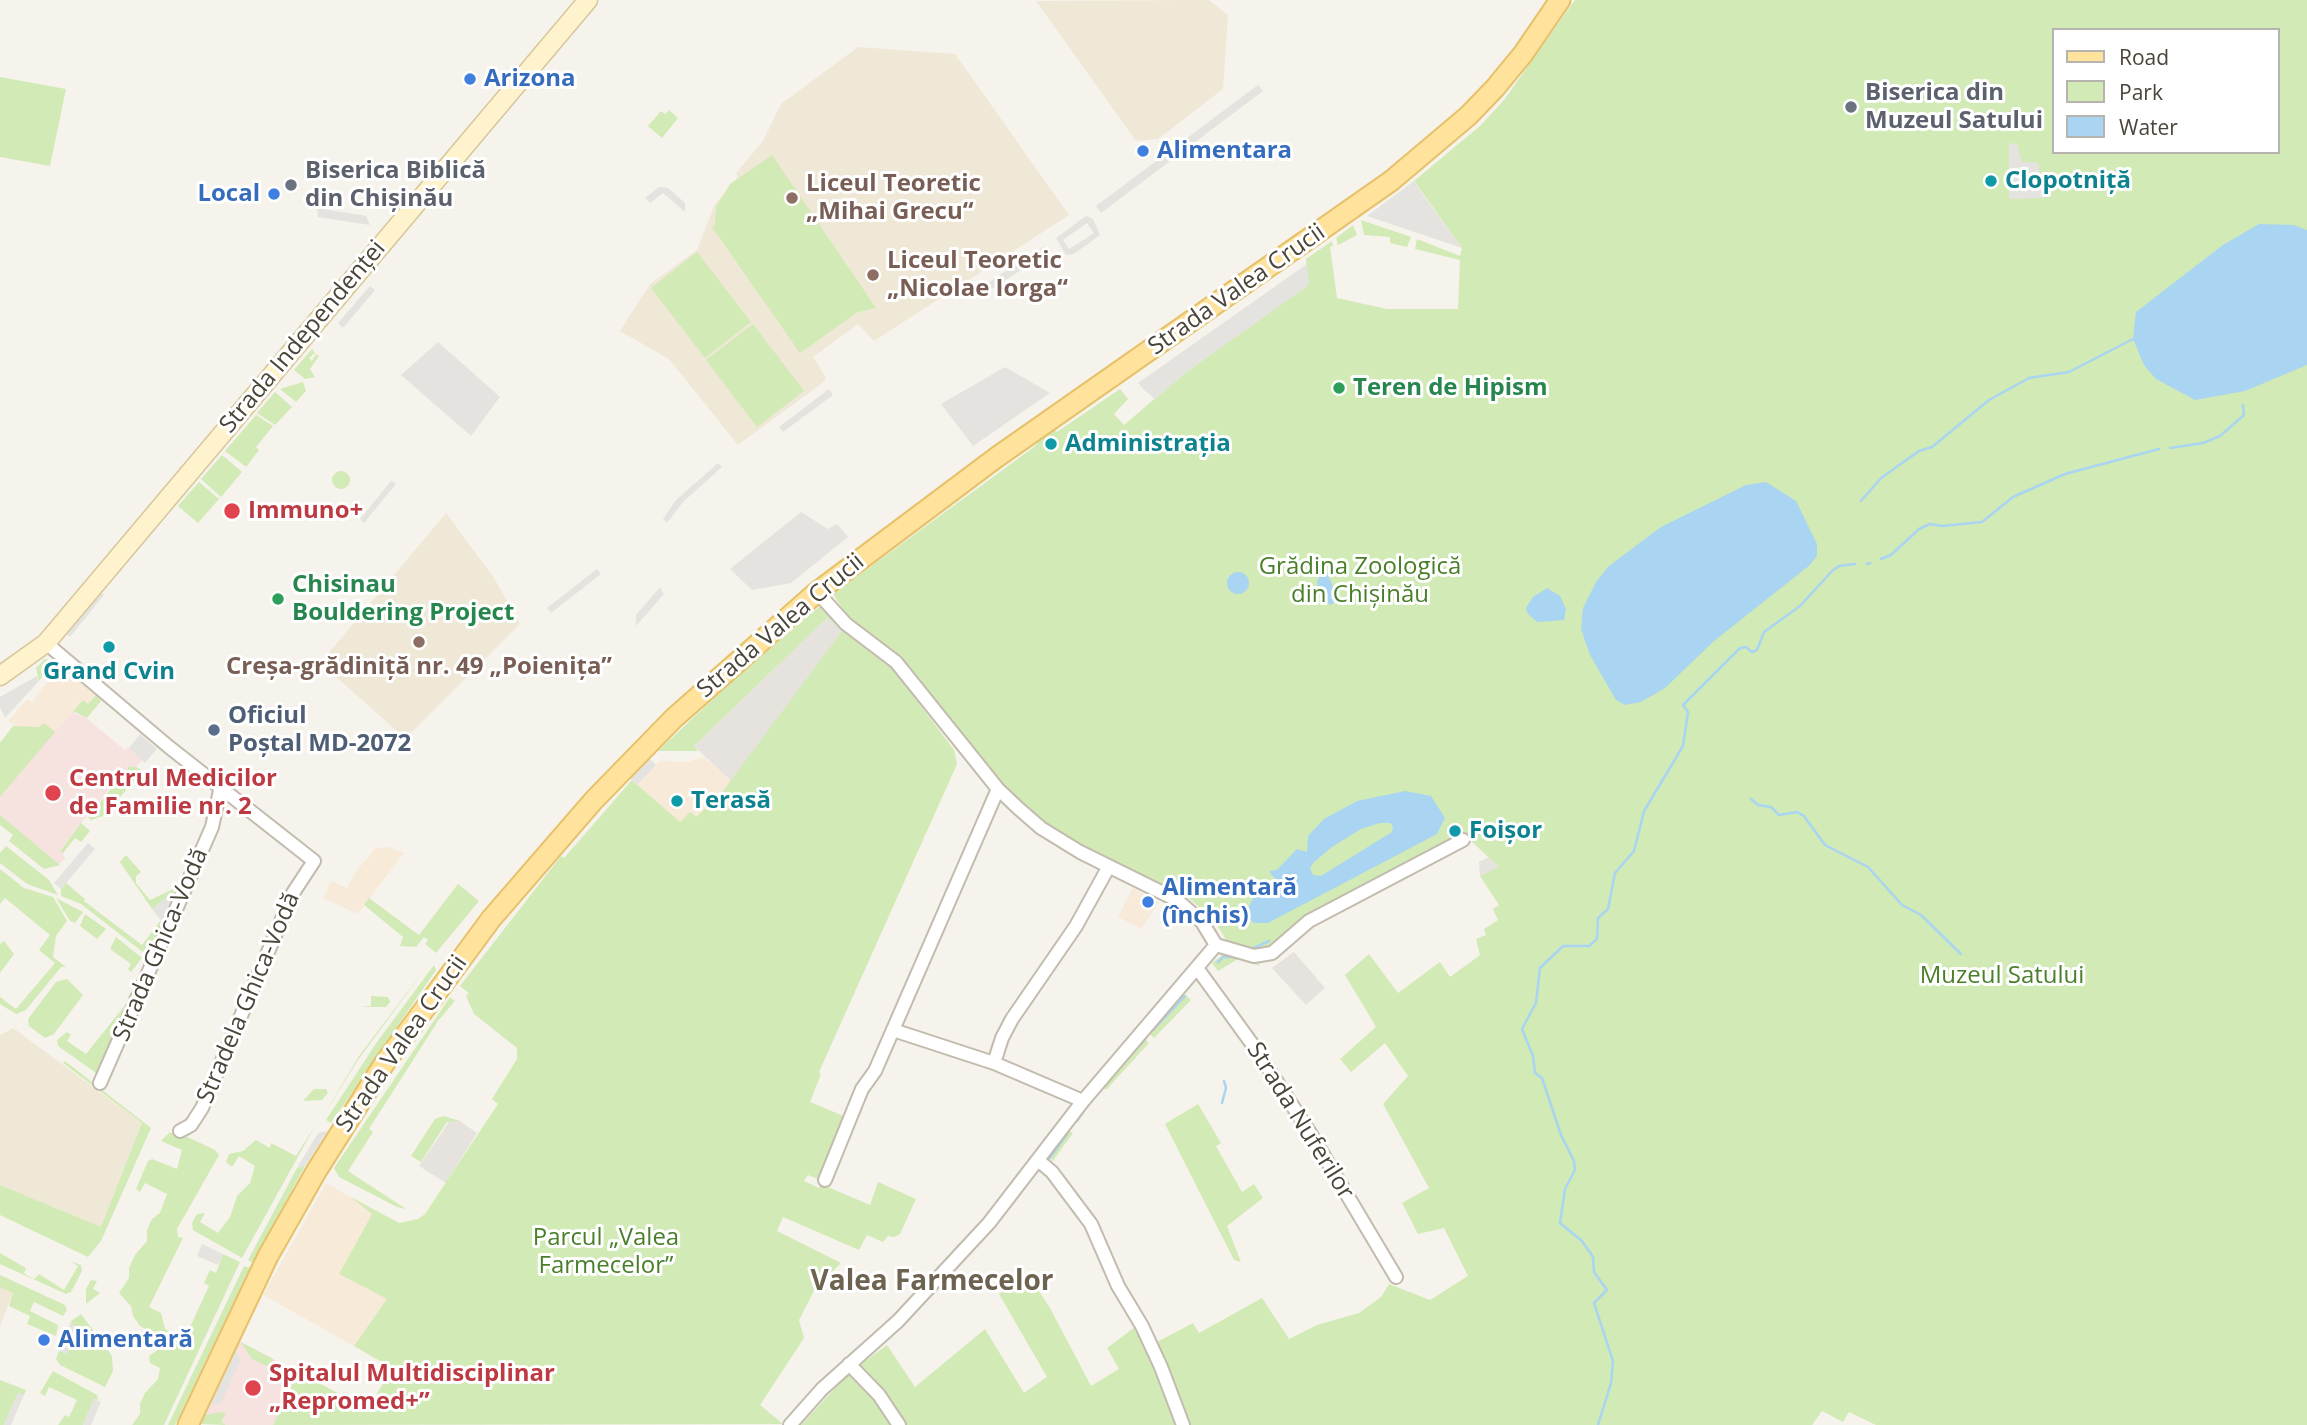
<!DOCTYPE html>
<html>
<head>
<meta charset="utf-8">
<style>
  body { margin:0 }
  #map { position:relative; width:2307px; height:1425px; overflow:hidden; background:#f6f3ec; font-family:"Open Sans",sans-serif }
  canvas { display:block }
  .legend { position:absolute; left:2052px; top:28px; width:228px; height:126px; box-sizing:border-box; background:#fff; border:2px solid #b7b4b0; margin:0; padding:9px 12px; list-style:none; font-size:21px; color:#4b4439 }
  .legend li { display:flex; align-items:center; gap:14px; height:35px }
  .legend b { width:35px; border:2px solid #b7b4b0 }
</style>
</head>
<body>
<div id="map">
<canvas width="2307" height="1425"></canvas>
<ul class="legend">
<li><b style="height:9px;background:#ffe39c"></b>Road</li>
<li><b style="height:19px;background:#d2eab5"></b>Park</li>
<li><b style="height:19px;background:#a9d4f2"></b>Water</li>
</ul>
</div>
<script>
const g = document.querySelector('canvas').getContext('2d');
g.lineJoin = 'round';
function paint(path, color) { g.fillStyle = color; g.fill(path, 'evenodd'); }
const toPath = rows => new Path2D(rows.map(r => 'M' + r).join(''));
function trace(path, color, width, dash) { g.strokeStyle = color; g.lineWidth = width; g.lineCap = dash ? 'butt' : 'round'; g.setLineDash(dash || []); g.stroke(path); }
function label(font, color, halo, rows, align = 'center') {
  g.font = font + ' "Open Sans",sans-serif'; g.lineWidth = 6; g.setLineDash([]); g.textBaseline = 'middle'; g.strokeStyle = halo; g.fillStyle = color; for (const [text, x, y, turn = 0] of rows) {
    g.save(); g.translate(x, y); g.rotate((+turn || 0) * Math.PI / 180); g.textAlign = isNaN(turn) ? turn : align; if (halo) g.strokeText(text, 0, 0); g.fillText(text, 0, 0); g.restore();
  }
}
const commercial = toPath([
  [59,666,96,695,88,704,82,700,55,732,39,727,19,728,8,721,27,699,32,702],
  [704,757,732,782,696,817,680,822,637,785,660,761,687,762],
  [390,847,404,853,358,914,323,898,331,881,347,888,356,871,376,848],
  [1133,888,1159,902,1141,929,1118,917],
  [326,1183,374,1210,339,1274,387,1299,393,1368,263,1295]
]);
const industrial = toPath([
  [827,618,843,630,732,782,694,746],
  [1489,857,1500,868,1480,876,1479,862],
  [1294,952,1325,988,1306,1005,1272,968],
  [451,1119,460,1121,477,1133,446,1183,419,1166]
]);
const education = toPath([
  [1209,0,1228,15,1223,89,1158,139,1136,141,1036,1],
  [858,47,955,54,1069,215,874,341,858,324,813,357,825,376,825,381,738,445,669,359,620,331,650,284,697,250,715,204,738,177,736,173,763,141,781,104],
  [446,513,494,578,520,624,409,735,400,734,325,667,322,661],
  [13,1028,142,1123,101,1228,0,1185,0,1035],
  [0,1287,13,1293,0,1326]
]);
const medical = toPath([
  [73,711,78,716,80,713,125,750,128,747,142,760,136,767,128,767,81,823,61,849,65,859,56,867,0,821,0,743,13,726,39,727,44,723,55,732],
  [239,1341,298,1372,273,1425,226,1425,204,1415]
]);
const green = toPath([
  [1575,0,2307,0,2307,1425,1876,1425,1849,1412,1843,1422,1822,1411,1812,1425,801,1425,848,1374,887,1345,915,1387,985,1329,1024,1393,1047,1377,999,1294,1027,1273,1050,1308,1091,1386,1119,1369,1107,1348,1143,1321,1155,1343,1193,1323,1199,1333,1262,1298,1289,1339,1317,1325,1359,1313,1381,1297,1389,1284,1430,1300,1468,1276,1444,1228,1418,1234,1402,1203,1429,1188,1383,1104,1408,1076,1385,1043,1351,1072,1340,1059,1376,1027,1345,975,1369,954,1398,993,1440,962,1450,977,1480,955,1476,939,1486,935,1484,929,1498,920,1493,909,1499,905,1480,876,1499,867,1470,840,1476,836,1473,831,1278,945,1256,953,1230,946,1213,919,1185,895,1096,858,1031,812,1009,792,893,651,848,617,833,594,1034,447,1052,428,1057,432,1120,389,1128,399,1114,414,1124,425,1185,373,1308,285,1306,259,1332,241,1333,246,1330,247,1337,298,1387,309,1458,309,1460,260,1415,249,1417,239,1460,256,1462,248,1414,181,1481,125,1504,100],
  [2053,30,2277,30,2277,152,2053,152],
  [0,77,66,89,50,166,0,157],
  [669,110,678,118,662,138,648,126,661,111,665,114],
  [772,155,876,308,858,312,800,353,712,227,715,225,716,207,730,184],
  [1361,220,1411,237,1407,247,1390,243,1390,237,1364,235],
  [1353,225,1357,235,1338,245,1336,238],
  [697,252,751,322,705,358,651,288],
  [753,324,804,391,757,427,706,360],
  [312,349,315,353,309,358,312,361,316,354,319,356,310,369,315,377,305,379,294,370],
  [303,382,306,391,296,402,280,389],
  [275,392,292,407,275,425,257,413],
  [256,415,273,426,256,447,259,450,246,467,225,451],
  [222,455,242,472,221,497,201,479],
  '332 480a9 9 0 1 1 18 0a9 9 0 1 1-18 0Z',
  [199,482,219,499,198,523,178,506],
  [820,606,843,630,887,661,954,750,957,764,819,1072,821,1074,810,1102,846,1117,820,1180,808,1175,804,1181,819,1188,822,1182,828,1183,828,1187,870,1205,878,1182,916,1199,900,1234,894,1237,888,1236,883,1242,867,1235,859,1250,783,1217,777,1231,841,1263,815,1289,799,1320,804,1338,760,1405,783,1424,273,1425,298,1372,368,1409,392,1368,354,1346,387,1299,339,1274,372,1214,351,1197,399,1223,418,1219,425,1214,498,1104,492,1099,517,1059,517,1048,474,1014,466,996,469,993,460,986,561,856,564,858,632,780,680,822,690,812,696,817,723,791,843,630,827,618,694,746,698,751,658,751,727,686],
  [45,659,55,662,39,681,36,668],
  [96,695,101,701,87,718,73,711,83,700,88,704],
  [44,723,55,732,0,797,0,743,13,726,39,727],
  [129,767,136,767,143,771,103,816,91,820,88,817],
  [0,815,60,865,44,869,9,841,13,835,0,825],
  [81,823,90,831,81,842,75,838,62,854,61,850],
  [6,846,49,880,58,895,27,884,0,863,0,853],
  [126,855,141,872,136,876,136,883,150,900,173,889,175,891,152,909,120,862],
  [0,869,24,888,53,897,67,921,56,936,53,957,66,967,61,967,26,1010,16,1014,0,1004,0,997,16,1009,55,963,39,950,50,935,5,898,0,904],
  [66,883,85,899,84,901,142,945,161,920,163,923,149,953,144,953,81,904,61,896,61,889],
  [458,884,479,901,436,953,425,944,428,940,424,937,416,947,400,946,403,937,364,905,369,898,419,935],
  [56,898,83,912,75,923,70,921],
  [85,914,106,929,97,939,80,926],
  [116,937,142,958,131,972,128,969,131,964,110,949],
  [4,941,14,954,0,973,0,944],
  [1225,953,1256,959,1260,966,1238,959,1218,971,1212,963],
  [431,961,358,1060,322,1118,359,1056],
  [434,965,436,970,331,1123,326,1120,377,1042],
  [67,979,83,995,54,1034,45,1038,29,1026,28,1019,56,982],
  [133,990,137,992,99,1075,58,1046,57,1040,67,1032,71,1035,67,1041,86,1054,130,999,128,997],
  [1184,994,1191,1000,1154,1038,1149,1033],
  [371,996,388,997,390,1002,386,1007,360,1007,371,1006],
  [450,997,455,1001,438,1021,369,1129,373,1132,348,1171,406,1209,397,1207,339,1177,334,1168],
  [1144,1038,1149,1043,1106,1090,1101,1086],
  [65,1061,151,1128,101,1241,88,1257,0,1215,0,1185,101,1227,142,1123,63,1063],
  [314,1089,326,1089,328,1093,322,1100,303,1101],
  [1198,1104,1221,1143,1216,1146,1242,1192,1254,1184,1263,1198,1227,1226,1241,1262,1234,1260,1165,1124],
  [444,1116,460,1121,447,1122,421,1162,411,1156,435,1119],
  [316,1124,242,1258,193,1230,192,1223,197,1214,205,1213,200,1222,218,1233,230,1217,237,1196,250,1183,255,1166,239,1156,232,1167,226,1162,229,1154,243,1151,256,1140,270,1148,271,1143,296,1156],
  [1068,1130,1073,1133,1052,1162,1051,1153],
  [177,1132,215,1150,219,1155,177,1229,178,1237,183,1238,149,1307,161,1313,165,1329,185,1338,209,1286,204,1283,210,1270,216,1273,223,1254,240,1262,164,1425,132,1425,140,1414,140,1404,145,1393,158,1379,160,1368,150,1363,149,1356,159,1349,149,1331,140,1326,133,1316,131,1306,119,1293,129,1278,129,1268,135,1255,147,1241,147,1230,152,1219,160,1213,167,1194,145,1183,140,1192,136,1189,148,1161,152,1159,177,1169,182,1150,161,1141,169,1133],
  [305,1166,253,1263,248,1260,297,1168],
  [0,1253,26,1268,24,1273,28,1276,34,1279,39,1274,64,1290,78,1266,70,1261,81,1265,82,1271,71,1292,66,1294,0,1264],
  [244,1266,250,1268,175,1425,168,1425],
  [0,1275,65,1305,67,1310,63,1316,34,1302,30,1311,58,1325,56,1336,27,1324,30,1316,9,1306,13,1293,0,1287],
  [91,1280,97,1281,93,1289,100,1293,86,1304,86,1289],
  [81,1314,112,1356,113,1371,105,1387,60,1365,56,1359,59,1351,66,1353,71,1321],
  [241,1342,273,1359,269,1367,252,1359],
  [53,1371,97,1395,98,1400,94,1399,83,1425,58,1425,65,1415,69,1417,77,1400,49,1387,45,1396,40,1393],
  [0,1380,26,1390,24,1395,18,1393,4,1425,0,1425],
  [222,1412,226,1413,221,1422,226,1425,200,1424,204,1415]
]);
const parking = toPath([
  [1258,85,1263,91,1101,213,1096,206],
  [2009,143,2017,144,2022,162,2038,162,2044,198,2009,199],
  [1414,181,1423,195,1462,248,1367,216],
  [659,187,668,188,685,203,685,212,663,193,650,203,645,198],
  [317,208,366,216,370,225,318,217],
  [1086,216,1093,219,1100,235,1074,254,1066,255,1056,238],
  [1087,223,1094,233,1069,249,1063,240],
  [1044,246,1052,250,984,294,980,288],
  [1307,264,1309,285,1185,373,1155,399,1144,390,1138,383],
  [370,286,375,290,343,328,338,323],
  [438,342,500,397,471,436,401,375],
  [1005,367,1050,393,973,446,941,404],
  [829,389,833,395,783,432,779,427],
  [718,463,722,467,683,502,667,523,663,519,676,500],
  [391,481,396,484,364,523,360,519],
  [801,512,828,529,837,524,848,537,791,583,752,590,730,569],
  [597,569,601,574,551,613,547,608],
  [660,587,664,594,636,626,636,615],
  [100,591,104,595,70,637,66,633],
  [37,676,39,681,5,718,0,707,0,697],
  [140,734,157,749,145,763,129,748],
  [649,758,656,765,637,785,630,778],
  [88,843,95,849,61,889,54,883],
  [175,891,178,896,163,923,152,909],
  [328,1131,305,1166,297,1168,318,1133],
  [202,1244,223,1254,218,1265,197,1256],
  [71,1321,77,1329,67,1354,59,1351],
  [235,1350,241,1360,221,1403,209,1405],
  [18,1392,24,1395,11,1425,4,1425],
  [94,1399,101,1402,91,1425,83,1425]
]);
const water = toPath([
  [2259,224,2294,225,2307,230,2307,365,2245,391,2195,400,2156,379,2144,365,2133,339,2136,312,2223,245],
  [1766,482,1796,501,1817,544,1817,556,1810,565,1714,641,1665,688,1641,702,1625,705,1616,700,1590,655,1581,629,1583,608,1596,582,1609,566,1661,527,1746,485],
  '1227 583a11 11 0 1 1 22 0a11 11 0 1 1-22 0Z',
  [1327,573,1338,598,1331,605,1325,601,1317,583,1320,575],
  [1547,588,1560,596,1566,609,1564,620,1537,622,1527,613,1526,608,1533,597],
  [1405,791,1431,796,1445,818,1437,834,1268,923,1254,923,1247,917,1246,912,1253,898,1275,886,1276,880,1269,871,1277,870,1297,849,1307,852,1308,836,1324,819,1357,801],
  [1380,823,1390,823,1393,826,1392,832,1321,876,1313,875,1310,868,1314,862,1332,847,1361,829]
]);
const stream = toPath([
  [2170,448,2203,443,2220,436,2244,415,2243,405],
  [1861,501,1881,478,1919,451,1932,447,1989,400,2029,378,2069,372,2133,339],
  [1881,559,1891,555,1919,529,1930,524,1942,526,1982,522,2013,497,2065,474,2159,449],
  [1867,564,1870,563],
  [1751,799,1758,805,1771,807,1779,815,1797,812,1804,816,1825,845,1868,867,1902,905,1921,915,1961,954],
  [1250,950,1269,941],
  [1218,962,1223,957,1236,957],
  [1153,1030,1185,996],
  [1117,1070,1145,1039],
  [1222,1103,1226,1088,1224,1081],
  [1077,1121,1087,1106],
  [1049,1159,1067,1134],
  [1598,1425,1611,1383,1613,1361,1594,1303,1607,1290,1594,1272,1593,1257,1582,1241,1560,1223,1565,1189,1575,1170,1574,1161,1561,1135,1542,1078,1535,1073,1533,1056,1522,1029,1536,1003,1540,968,1563,946,1589,946,1597,939,1598,918,1608,909,1615,873,1634,851,1644,811,1683,746,1688,712,1683,705,1740,648,1746,647,1752,652,1757,650,1764,632,1800,606,1832,571,1839,566,1855,564]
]);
const street = toPath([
  [817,592,846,624,896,662,998,789,1018,808,1041,828,1080,852,1177,900,1202,922,1216,945],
  [46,643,169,747,314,861,293,893,202,1108,191,1125,180,1131],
  [1216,945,1254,956,1272,953,1309,921,1463,840],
  [1197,968,1255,1048,1312,1136,1396,1277],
  [893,1030,994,1063,1083,1101],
  [994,1063,1002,1038,1012,1019,1076,926,1108,868],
  [100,1083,212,827,221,786],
  [1039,1161,1052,1172,1091,1224,1118,1286,1142,1326,1161,1367,1183,1425],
  [825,1180,862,1089,875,1071,998,789],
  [849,1364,879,1395,899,1425],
  [790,1425,822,1389,898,1321,989,1223,1083,1101,1216,945]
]);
const secondary = toPath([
  [0,676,46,643,588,0]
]);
const primary = toPath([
  [188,1425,268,1256,317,1170,384,1064,491,919,594,800,674,718,817,592,997,457,1391,181,1468,116,1495,88,1523,54,1560,0]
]);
const markers = [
  [470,79,7,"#3f7fe0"],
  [1851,107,7,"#6b7280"],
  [1143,151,7,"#3f7fe0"],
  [1991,181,7,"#0f9aa8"],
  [291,185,7,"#6b7280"],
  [274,194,7,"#3f7fe0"],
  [792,198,7,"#8d6e63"],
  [873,275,7,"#8d6e63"],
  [1339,388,7,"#2e9e5b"],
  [1051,444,7,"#0f9aa8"],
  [232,511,9,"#e0444e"],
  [278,599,7,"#2e9e5b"],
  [419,642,7,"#8d6e63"],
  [109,647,7,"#0f9aa8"],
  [214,730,7,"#5c6f8a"],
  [53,793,9,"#e0444e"],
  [677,801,7,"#0f9aa8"],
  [1455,831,7,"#0f9aa8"],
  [1148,902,7,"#3f7fe0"],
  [44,1340,7,"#3f7fe0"],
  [253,1388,9,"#e0444e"]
];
const shopNames = [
  ["Arizona",484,79],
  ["Alimentara",1157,151],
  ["Local",260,194,"right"],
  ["Alimentară",1162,888],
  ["(închis)",1162,916],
  ["Alimentară",58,1340]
];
const worshipNames = [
  ["Biserica din",1865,93],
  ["Muzeul Satului",1865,121],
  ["Biserica Biblică",305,171],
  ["din Chișinău",305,199]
];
const cultureNames = [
  ["Clopotniță",2005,181],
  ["Administrația",1065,444],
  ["Grand Cvin",109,672,"center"],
  ["Terasă",691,801],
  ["Foișor",1469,831]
];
const educationNames = [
  ["Liceul Teoretic",806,184],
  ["„Mihai Grecu“",806,212],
  ["Liceul Teoretic",887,261],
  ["„Nicolae Iorga“",887,289],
  ["Creșa-grădiniță nr. 49 „Poienița”",419,667,"center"]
];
const streetNames = [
  ["Strada Valea Crucii",1237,290,-35],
  ["Strada Independenței",303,337,-50],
  ["Strada Valea Crucii",781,626,-40],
  ["Strada Ghica-Vodă",161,945,-67],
  ["Stradela Ghica-Vodă",249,998,-67],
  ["Strada Valea Crucii",402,1044,-55],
  ["Strada Nuferilor",1300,1121,58]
];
const leisureNames = [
  ["Teren de Hipism",1353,388],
  ["Chisinau",292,585],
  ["Bouldering Project",292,613]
];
const healthNames = [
  ["Immuno+",248,511],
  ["Centrul Medicilor",69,779],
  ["de Familie nr. 2",69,807],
  ["Spitalul Multidisciplinar",269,1374],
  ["„Repromed+”",269,1402]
];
const parkNames = [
  ["Grădina Zoologică",1360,567],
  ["din Chișinău",1360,595],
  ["Muzeul Satului",2002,976],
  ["Parcul „Valea",606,1238],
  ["Farmecelor”",606,1266]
];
const serviceNames = [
  ["Oficiul",228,716],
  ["Poștal MD-2072",228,744]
];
const quarterNames = [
  ["Valea Farmecelor",932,1282]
];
paint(commercial, '#f7ead8');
paint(industrial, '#e6e2dd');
paint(education, '#efe8d6');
paint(medical, '#f6e3e0');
paint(green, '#d2eab5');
paint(parking, '#e5e3e0');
paint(water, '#a9d4f2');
trace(stream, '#a9d4f2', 2.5);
trace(street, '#c2bbae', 16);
trace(secondary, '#d6c79b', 21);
trace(primary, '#e6c16a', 23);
trace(street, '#fff', 12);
trace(secondary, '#fff3cd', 18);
trace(primary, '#ffe39c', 19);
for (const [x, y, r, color] of markers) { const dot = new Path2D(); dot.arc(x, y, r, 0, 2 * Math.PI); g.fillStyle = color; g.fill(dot); trace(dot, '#fff', 2.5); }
label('bold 24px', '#366cbe', '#fff', shopNames, 'left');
label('bold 24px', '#5b616d', '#fff', worshipNames, 'left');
label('bold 24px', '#0d838f', '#fff', cultureNames, 'left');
label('bold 24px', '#785e54', '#fff', educationNames, 'left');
label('24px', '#4b4439', '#fff', streetNames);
label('bold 24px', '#27864d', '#fff', leisureNames, 'left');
label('bold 24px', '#be3a42', '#fff', healthNames, 'left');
label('24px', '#4a7f2a', '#fff', parkNames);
label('bold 24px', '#4e5e75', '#fff', serviceNames, 'left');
label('bold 28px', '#6e6250', '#fff', quarterNames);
</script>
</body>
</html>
